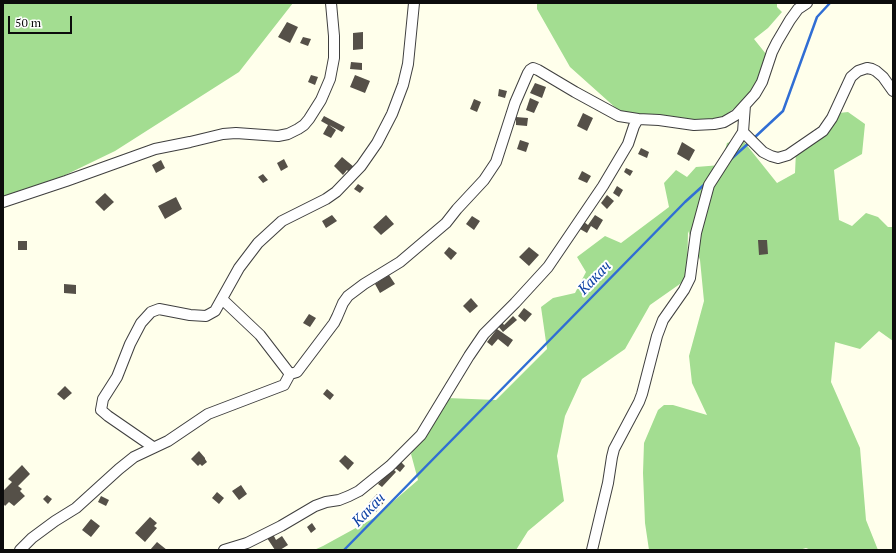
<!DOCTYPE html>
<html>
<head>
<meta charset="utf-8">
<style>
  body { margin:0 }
  #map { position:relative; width:896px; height:553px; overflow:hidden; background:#ffffeb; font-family:"PT Serif",serif }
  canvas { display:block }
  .frame { position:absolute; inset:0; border:4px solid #0c0c0c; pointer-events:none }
  .scale { position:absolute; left:8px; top:16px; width:64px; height:18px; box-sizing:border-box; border:2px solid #0c0c0c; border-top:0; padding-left:5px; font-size:12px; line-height:14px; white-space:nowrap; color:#0c0c0c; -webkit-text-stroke:3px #fff; paint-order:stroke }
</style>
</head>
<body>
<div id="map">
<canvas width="896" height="553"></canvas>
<div class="frame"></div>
<div class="scale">50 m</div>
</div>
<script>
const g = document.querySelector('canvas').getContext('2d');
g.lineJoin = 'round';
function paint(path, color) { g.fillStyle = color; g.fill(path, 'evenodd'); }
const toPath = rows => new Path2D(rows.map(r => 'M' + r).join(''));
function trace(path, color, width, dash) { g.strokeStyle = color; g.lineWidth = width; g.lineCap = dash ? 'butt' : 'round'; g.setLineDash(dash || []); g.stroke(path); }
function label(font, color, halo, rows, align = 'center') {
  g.font = font + ' "PT Serif",serif'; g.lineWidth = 4; g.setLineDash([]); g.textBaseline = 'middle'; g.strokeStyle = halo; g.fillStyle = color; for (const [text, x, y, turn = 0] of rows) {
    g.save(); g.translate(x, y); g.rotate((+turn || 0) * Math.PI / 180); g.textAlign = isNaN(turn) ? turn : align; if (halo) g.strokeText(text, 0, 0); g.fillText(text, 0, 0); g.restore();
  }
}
const forest = toPath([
  [3,3,293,3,239,72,115,151,57,179,3,197],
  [537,3,777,3,777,7,782,12,768,28,754,39,766,54,760,78,749,97,719,120,627,118,570,67,537,9],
  [848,112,865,124,862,154,834,170,839,220,852,226,866,213,878,217,888,227,893,227,893,341,879,331,860,349,835,342,831,382,860,448,866,520,878,550,811,550,806,548,799,550,649,550,645,523,643,473,644,443,658,410,664,405,673,405,707,415,692,383,689,356,704,301,700,260,688,231,687,279,650,305,625,349,582,379,565,416,557,456,564,501,528,531,516,550,314,550,323,546,374,518,418,480,411,454,447,398,496,400,547,349,541,307,553,298,575,293,586,272,577,257,605,236,621,243,669,207,664,183,676,170,687,177,696,167,721,165,727,143,741,138,777,183,795,173,796,151,839,113]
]);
const stream = toPath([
  [754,138,783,111,817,17,830,3],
  [730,160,750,142],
  [344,550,685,202,706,183]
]);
const building = toPath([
  [287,22,298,27,290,43,278,37],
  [363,32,363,49,353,50,353,33],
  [303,37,311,39,308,46,300,43],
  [351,62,362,63,362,70,350,69],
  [311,75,318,77,315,85,308,82],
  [355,75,370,81,365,93,350,87],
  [535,83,546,87,542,98,530,93],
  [499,89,507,91,505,98,498,96],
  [530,98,539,102,534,113,526,110],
  [474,99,481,102,477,112,470,109],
  [583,113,593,118,587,131,577,126],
  [324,116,345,127,342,132,329,125,336,130,331,138,323,134,328,125,321,121],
  [516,117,528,118,527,126,516,125],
  [520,140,529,143,526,152,517,149],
  [682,142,695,150,689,161,677,154],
  [641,148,649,152,647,158,638,154],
  [342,157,354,167,349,172,347,170,343,175,334,166],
  [284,159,288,167,281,171,277,163],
  [161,160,165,168,156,173,152,165],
  [626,168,633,171,630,176,624,172],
  [582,171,591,176,587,183,578,179],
  [263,174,268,180,263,183,258,177],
  [358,184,364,188,360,193,354,189],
  [617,186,623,190,619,197,613,193],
  [105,193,114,202,104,211,95,202],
  [607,195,614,201,607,209,601,203],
  [176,197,182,209,165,219,158,206],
  [332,215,337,221,326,228,322,221],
  [386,215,394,224,381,235,373,227],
  [595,215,603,220,597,230,591,226,587,233,580,229,584,222,588,225],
  [472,216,480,221,474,230,466,224],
  [758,240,767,240,768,254,759,255],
  [18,241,27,241,27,250,18,250],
  [449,247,457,253,451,260,444,253],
  [529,247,539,255,529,266,519,257],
  [389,275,395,284,380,293,375,284],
  [64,284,76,285,76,294,64,293],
  [471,298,478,306,470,313,463,306],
  [524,308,532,314,525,322,518,316],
  [309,314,316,318,310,327,303,323],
  [513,316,517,320,503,332,498,326,502,322,504,325],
  [497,329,513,340,508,347,498,339,492,346,487,342],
  [65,386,72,393,64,400,57,394],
  [327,389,334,395,330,400,323,394],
  [199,451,205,458,205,459,207,462,202,466,200,464,198,466,191,459],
  [345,455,354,463,348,470,339,461],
  [401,462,405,466,400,472,395,468],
  [22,465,30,474,18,486,22,489,20,491,25,496,14,506,9,502,5,506,3,503,3,491,12,482,8,479],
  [392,468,396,472,382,487,378,484],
  [241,485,247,494,239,500,232,491],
  [217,492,224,498,219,504,212,498],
  [377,494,385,501,376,512,368,504],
  [47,495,52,499,48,504,43,499],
  [101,496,109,500,106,506,98,502],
  [150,517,157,523,154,526,157,528,145,542,135,533],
  [91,519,100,526,91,537,82,530],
  [312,523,316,529,311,533,307,527],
  [273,534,276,540,282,536,288,545,280,550,275,550,267,538],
  [157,542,167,550,150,550]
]);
const minor = toPath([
  [745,105,743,132,763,152,771,156,778,158,788,155,823,131,832,118,851,77,858,71,867,68,872,69,876,71,883,77,893,91],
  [3,202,66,181,155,149,190,142,223,134,236,133,278,136,288,134,298,129,304,125,309,119,321,100,330,79,334,58,334,36,331,3],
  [222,299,260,335,290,374],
  [153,447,108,416,101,410,103,399,117,377,130,344,141,323,151,312,159,309,190,315,206,316,215,311,239,268,258,243,282,221,326,199,336,192,361,166,377,143,392,114,403,85,408,64,414,3],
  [20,550,32,538,55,521,76,508,119,469,134,457,168,441,208,414,284,385,290,374,297,372,334,323,337,317,343,303,348,296,364,284,400,262,446,223,457,209,484,180,496,162,515,103,528,73,530,70,533,68,538,70,575,92,619,116,638,119],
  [224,550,247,543,281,526,315,506,326,502,339,500,349,496,359,491,390,466,421,435,469,356,484,334,515,303,548,267,603,186,628,144,634,126,638,119,659,120,694,125,714,124,724,122,736,115,755,94,762,82,772,52,777,42,790,20,798,9,807,3],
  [592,550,608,483,612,457,614,449,639,402,642,394,657,336,663,320,684,290,690,278,696,233,709,185,743,132]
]);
const waterNames = [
  ["Какач",595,278,-46],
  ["Какач",369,510,-46]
];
paint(forest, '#a3dd91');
trace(stream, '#306ed4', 2.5);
paint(building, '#555048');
trace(minor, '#3f3f3f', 12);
trace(minor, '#fff', 10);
label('italic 15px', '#0f42a4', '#fff', waterNames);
</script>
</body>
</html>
